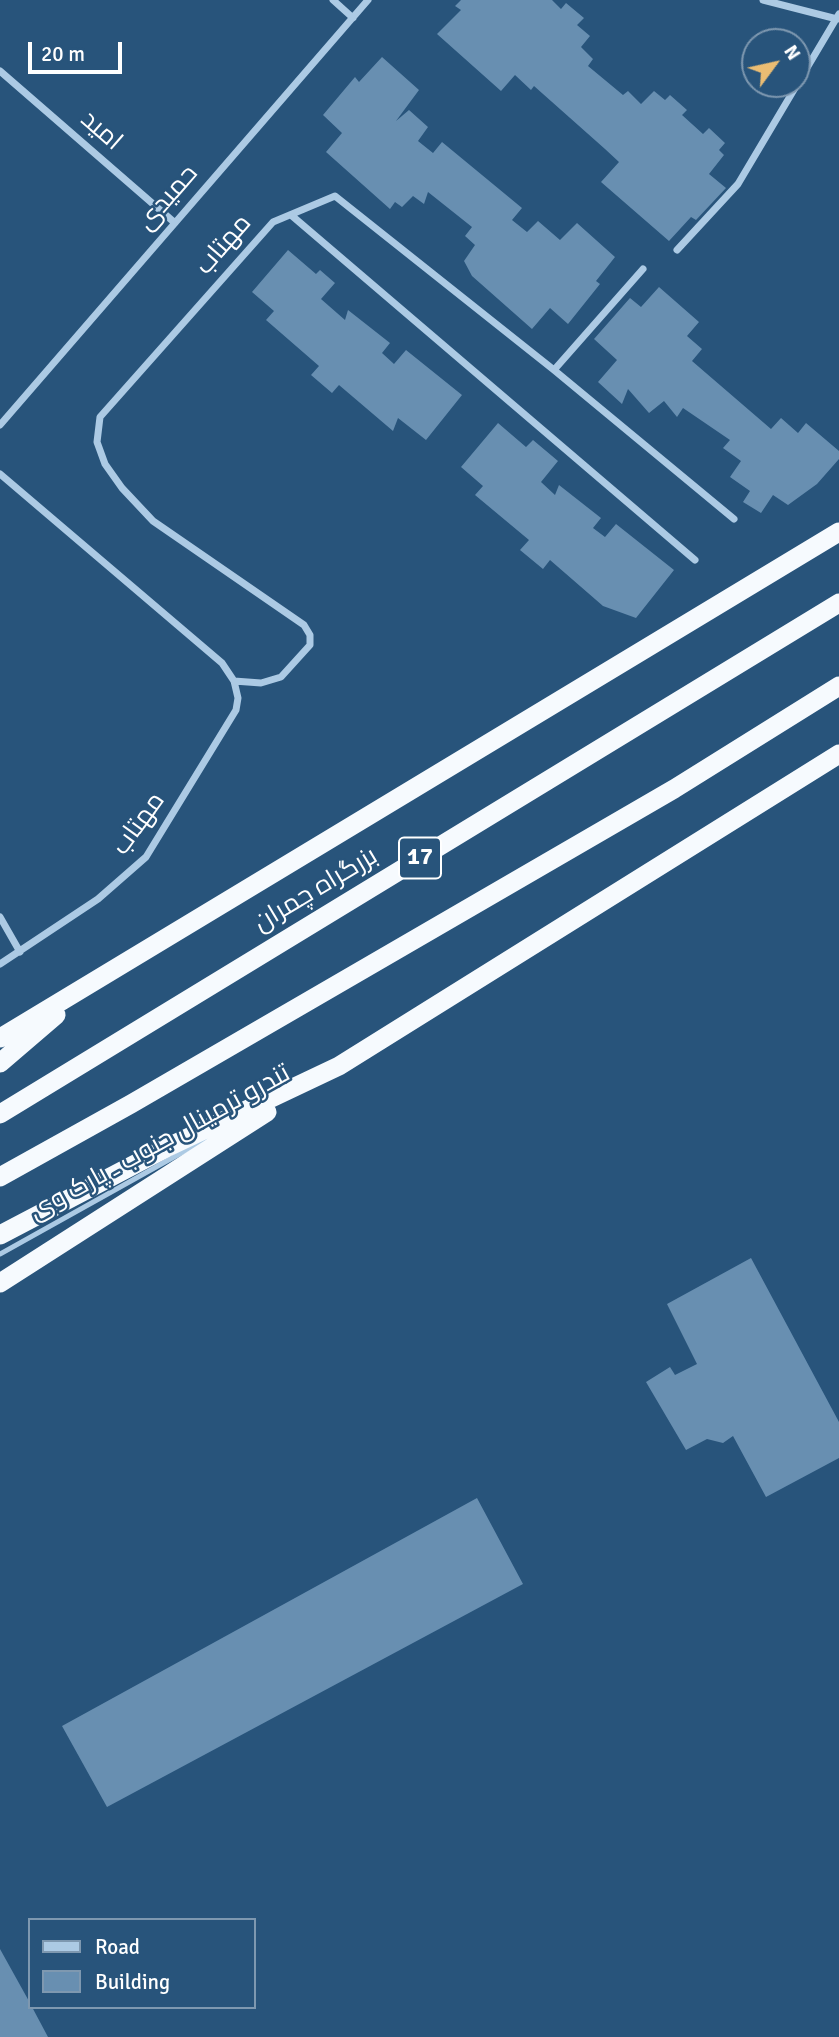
<!DOCTYPE html>
<html>
<head>
<meta charset="utf-8">
<style>
  body { margin:0 }
  #map { position:relative; width:839px; height:2037px; overflow:hidden; background:#28547b; font-family:Signika,sans-serif }
  canvas { display:block }
  .legend { position:absolute; left:28px; top:1918px; width:228px; height:91px; box-sizing:border-box; background:#28547b; border:2px solid #7e98b0; margin:0; padding:9px 12px; list-style:none; font-size:21px; color:#fff }
  .legend li { display:flex; align-items:center; gap:14px; height:35px }
  .legend b { width:35px; border:2px solid #7e98b0 }
  .north { position:absolute; left:741px; top:28px; width:70px; height:70px; box-sizing:border-box; background:#28547b; border:2px solid #7e98b0; border-radius:50%; rotate:57deg; font-size:19px; font-weight:700; line-height:28px; text-align:center; color:#fff }
  .north::after { content:''; display:block; margin:auto; width:24px; height:32px; background:#ebbd73; clip-path:polygon(50% 0,100% 100%,50% 72%,0 100%) }
  .scale { position:absolute; left:28px; top:42px; width:94px; height:32px; box-sizing:border-box; border:4px solid #fff; border-top:0; padding-left:9px; font-size:21px; line-height:24px; white-space:nowrap; color:#fff; -webkit-text-stroke:5px #28547b; paint-order:stroke }
</style>
</head>
<body>
<div id="map">
<canvas width="839" height="2037"></canvas>
<ul class="legend">
<li><b style="height:9px;background:#accae4"></b>Road</li>
<li><b style="height:19px;background:#688fb1"></b>Building</li>
</ul>
<div class="north">N</div>
<div class="scale">20 m</div>
</div>
<script>
const g = document.querySelector('canvas').getContext('2d');
g.lineJoin = 'round';
function paint(path, color) { g.fillStyle = color; g.fill(path, 'evenodd'); }
const toPath = rows => new Path2D(rows.map(r => 'M' + r).join(''));
function trace(path, color, width, dash) { g.strokeStyle = color; g.lineWidth = width; g.lineCap = dash ? 'butt' : 'round'; g.setLineDash(dash || []); g.stroke(path); }
function label(font, color, halo, rows, align = 'center') {
  g.font = font + ' Signika,Cairo,sans-serif'; g.lineWidth = 5; g.setLineDash([]); g.textBaseline = 'middle'; g.strokeStyle = halo; g.fillStyle = color; for (const [text, x, y, turn = 0] of rows) {
    g.save(); g.translate(x, y); g.rotate((+turn || 0) * Math.PI / 180); g.textAlign = isNaN(turn) ? turn : align; if (halo) g.strokeText(text, 0, 0); g.fillText(text, 0, 0); g.restore();
  }
}
const building = toPath([
  [461,0,552,0,561,9,566,3,584,18,577,25,590,36,581,47,593,59,588,66,623,95,628,91,641,104,654,91,665,100,670,95,687,110,682,115,703,134,709,128,725,143,719,150,724,155,709,174,726,188,696,220,691,217,669,241,601,182,619,162,605,149,534,86,531,90,515,75,501,91,437,34,461,10,455,6],
  [382,57,419,90,396,121,409,110,428,127,418,141,433,153,442,142,522,208,512,220,527,232,538,221,560,240,577,223,615,257,596,281,600,284,568,324,550,308,532,329,472,276,464,261,475,245,465,236,472,227,428,192,424,204,413,196,402,207,395,202,390,209,326,152,342,133,323,115,355,77,359,82],
  [288,250,316,274,320,270,335,283,321,299,345,320,348,310,390,343,382,353,394,364,406,350,462,395,426,440,398,418,393,431,339,385,332,393,311,375,319,366,266,320,274,311,252,292],
  [659,287,699,322,687,336,702,349,692,361,771,429,781,418,798,433,806,423,839,451,839,459,817,484,788,505,773,495,761,513,743,502,750,491,730,477,741,461,723,448,730,440,683,408,677,417,664,401,649,413,628,389,622,404,598,382,617,360,594,339,630,298,641,307],
  [498,423,526,447,533,440,558,461,541,482,555,495,559,485,601,518,593,528,605,537,616,524,674,570,636,618,603,606,550,560,543,569,520,550,529,540,475,495,483,486,461,467],
  [751,1258,839,1422,839,1458,766,1497,733,1436,723,1443,707,1439,686,1450,646,1382,670,1367,675,1375,697,1364,667,1304],
  [477,1498,523,1584,107,1807,62,1726],
  [0,1949,30,2003,30,2007,32,2007,48,2037,0,2037]
]);
const service = toPath([
  [0,1254,208,1138]
]);
const minor = toPath([
  [333,0,353,18],
  [763,0,837,19],
  [0,71,175,223],
  [291,215,695,560],
  [677,250,738,184,839,14],
  [554,370,643,269],
  [0,425,368,0],
  [0,474,222,663,234,681,238,698,236,710,146,857,98,899,0,964],
  [234,681,261,683,281,677,310,645,310,635,304,625,153,521,122,488,105,464,97,442,100,417,273,222,335,196,554,370,734,519],
  [0,917,20,952]
]);
const trunk = toPath([
  [0,1038,839,532],
  [0,1063,56,1015],
  [0,1114,839,603],
  [0,1177,131,1104,674,789,839,686],
  [0,1235,166,1148,339,1066,839,754],
  [0,1283,267,1112]
]);
const shields = [
  [420,858,42]
];
const shieldNames = [
  ["17",420,858]
];
const streetNames = [
  ["امید",101,131,41],
  ["حمیدی",168,198,-49],
  ["مهتاب",224,245,-49],
  ["مهتاب",139,824,-54],
  ["بزرگراه چمران",316,890,-31],
  ["تندرو ترمینال جنوب ـ پارک وی",160,1143,-29]
];
paint(building, '#688fb1');
trace(service, '#accae4', 5);
trace(minor, '#accae4', 7);
trace(trunk, '#f6fafe', 19);
for (const [x, y, w] of shields) { const box = new Path2D(); box.roundRect(x - w / 2, y - 20.5, w, 41, 5); g.fillStyle = '#28547b'; g.fill(box); trace(box, '#fff', 2); }
label('bold 24px', '#fff', null, shieldNames);
label('26px', '#fff', '#28547b', streetNames);
</script>
</body>
</html>
